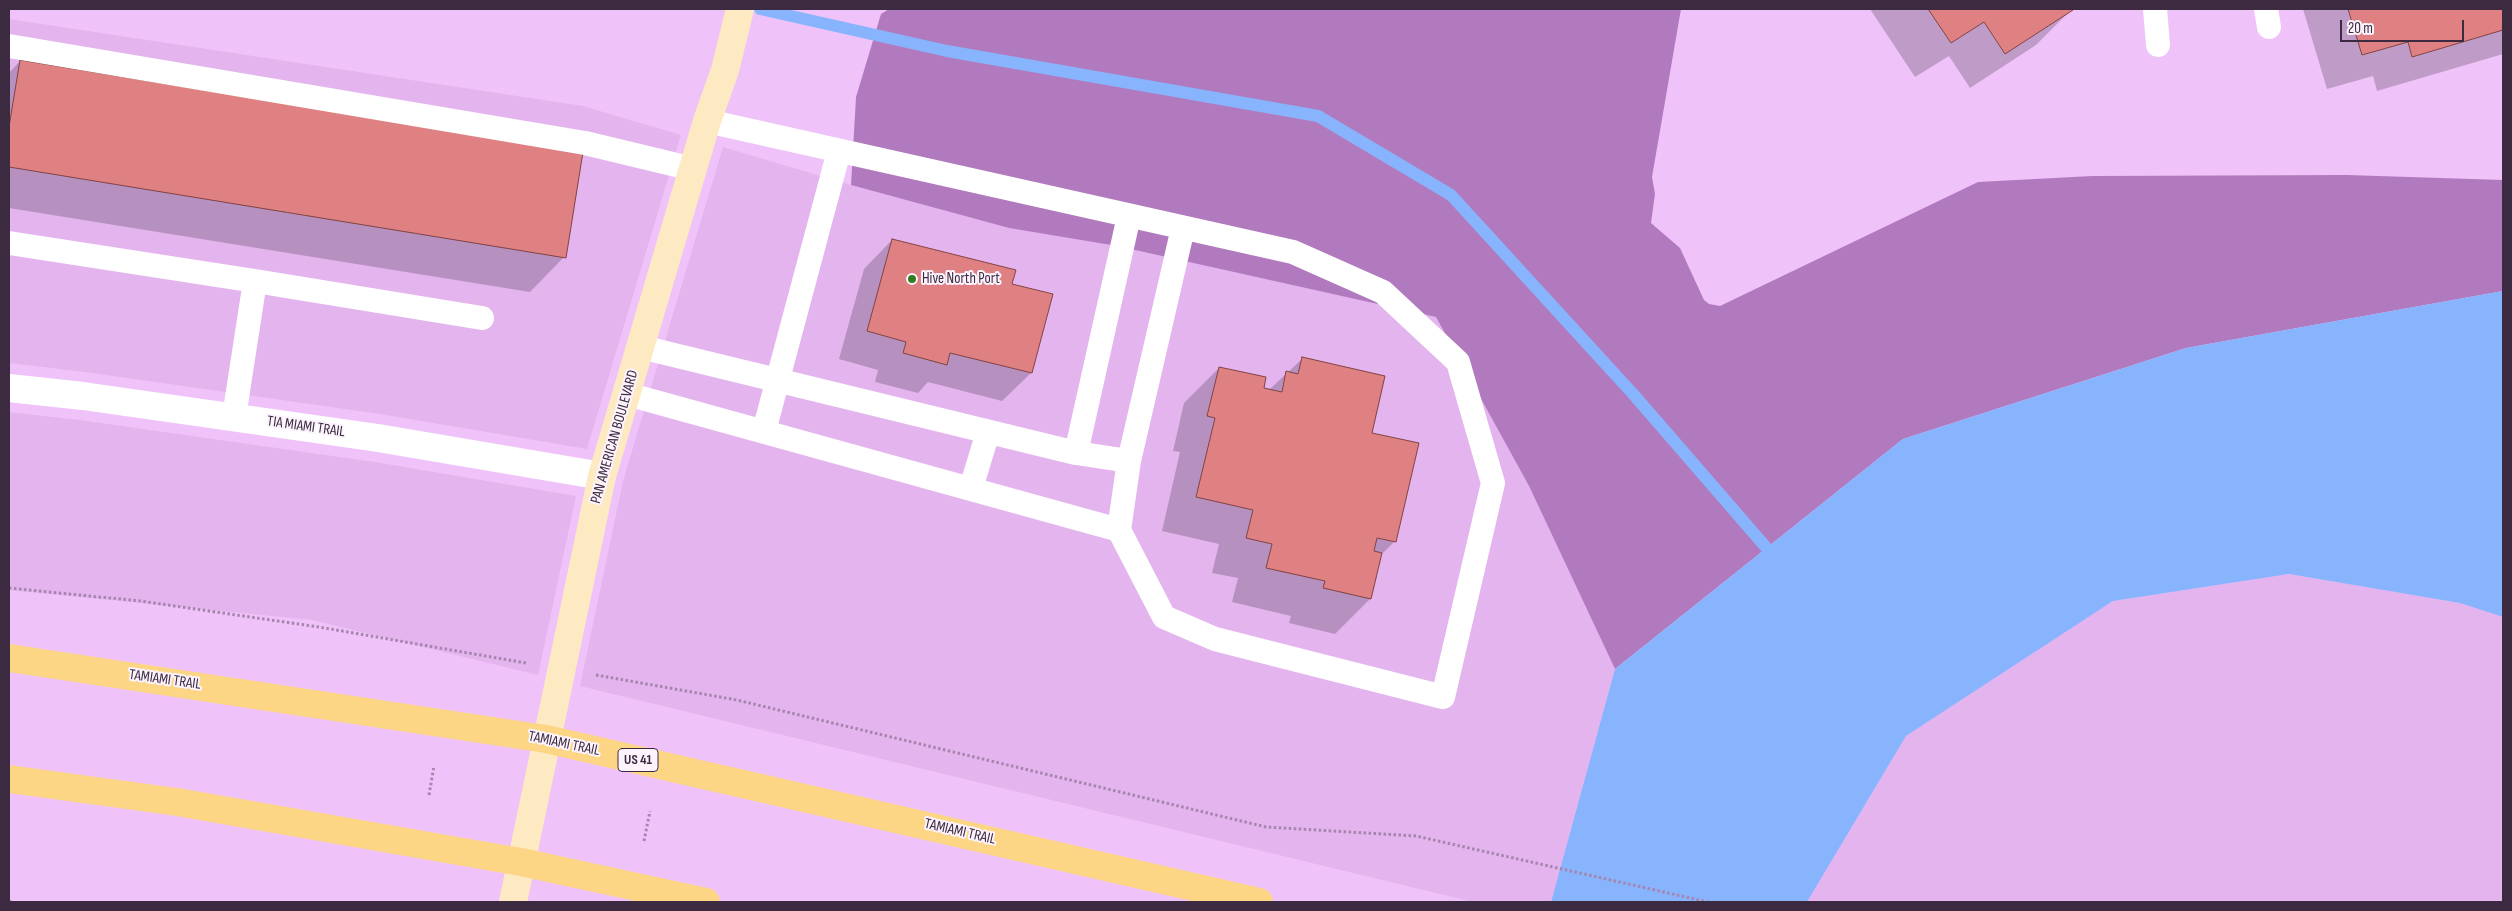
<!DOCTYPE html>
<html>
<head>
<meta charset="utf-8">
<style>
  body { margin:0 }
  #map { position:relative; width:2512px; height:911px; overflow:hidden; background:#efc3f9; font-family:"Sofia Sans Condensed",sans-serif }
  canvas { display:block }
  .frame { position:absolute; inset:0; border:10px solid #3c2b40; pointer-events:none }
  .scale { position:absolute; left:2340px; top:20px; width:124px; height:22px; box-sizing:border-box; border:2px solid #3c2b40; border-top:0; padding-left:6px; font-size:15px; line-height:18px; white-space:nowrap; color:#3c2b40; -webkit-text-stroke:4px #fcf3fd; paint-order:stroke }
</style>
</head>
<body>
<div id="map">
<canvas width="2512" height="911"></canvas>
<div class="frame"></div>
<div class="scale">20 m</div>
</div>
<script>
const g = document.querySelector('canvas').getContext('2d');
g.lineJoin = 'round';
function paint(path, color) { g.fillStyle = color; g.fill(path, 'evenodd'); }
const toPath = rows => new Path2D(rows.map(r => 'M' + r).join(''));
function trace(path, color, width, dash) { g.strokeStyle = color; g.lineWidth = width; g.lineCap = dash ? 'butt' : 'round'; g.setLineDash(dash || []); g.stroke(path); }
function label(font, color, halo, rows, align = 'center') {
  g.font = font + ' "Sofia Sans Condensed",sans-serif'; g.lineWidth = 4; g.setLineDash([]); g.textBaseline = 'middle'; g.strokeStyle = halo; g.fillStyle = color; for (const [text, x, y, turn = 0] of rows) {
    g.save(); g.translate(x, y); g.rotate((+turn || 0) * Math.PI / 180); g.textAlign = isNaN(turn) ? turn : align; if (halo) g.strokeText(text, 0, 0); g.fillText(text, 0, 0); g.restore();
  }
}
const built = toPath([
  [9,19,583,106,681,135,587,449,380,414,85,372,9,363],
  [723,147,851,185,1009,228,1117,246,1436,317,1529,486,1615,669,1551,902,1473,902,580,686,623,481],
  [9,412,80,420,375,462,576,496,538,675,312,620,9,590],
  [2289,574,2460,603,2503,617,2503,902,1807,902,1906,736,2113,601]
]);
const forest = toPath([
  [889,9,1681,9,1652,177,1655,194,1651,223,1680,248,1704,300,1709,304,1720,306,1978,182,2092,176,2347,175,2503,180,2503,291,2186,348,1903,439,1615,669,1529,486,1436,317,1117,246,1009,228,851,185,856,97,881,14]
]);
const water = toPath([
  [2503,291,2503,617,2460,603,2289,574,2113,601,1906,736,1807,902,1551,902,1615,669,1903,439,2186,348]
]);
const shadow = toPath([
  [1870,9,2071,9,2071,10,2036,45,1970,88,1949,56,1915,77],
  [2303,9,2503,9,2503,54,2377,91,2373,76,2327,89],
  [20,61,564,257,530,292,9,208,9,73],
  [892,240,1011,285,1031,373,1002,401,928,382,918,393,875,382,878,370,839,359,864,269],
  [1302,359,1370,434,1395,541,1379,557,1370,599,1335,634,1289,623,1291,616,1232,602,1238,578,1212,573,1219,544,1162,531,1180,452,1173,451,1184,403,1219,368,1269,390]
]);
const stream = toPath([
  [760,9,947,51,1318,116,1451,195,1634,395,1777,560]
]);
const building = toPath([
  [1928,9,2072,9,2073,10,2005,54,1984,22,1951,43,1928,9],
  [2348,9,2503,9,2503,30,2412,57,2408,42,2362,55,2348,9],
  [20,60,583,152,566,258,9,167,9,127,20,60],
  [892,239,1016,270,1012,284,1053,294,1032,373,950,353,947,365,903,353,906,342,867,331,892,239],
  [1302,357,1385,376,1372,433,1419,443,1396,542,1377,538,1374,551,1382,553,1371,599,1323,588,1325,581,1266,568,1272,544,1246,538,1253,510,1196,497,1215,418,1207,416,1219,367,1266,377,1264,388,1282,392,1286,371,1298,374,1302,357]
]);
const path = toPath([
  [9,588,140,601,319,627,526,663],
  [596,675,737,700,1266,827,1416,836,1708,902],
  [429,795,434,766],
  [644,841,650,811],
  [9,901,11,902]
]);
const lane = toPath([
  [2155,9,2158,45],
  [2266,9,2269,27],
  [9,46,585,143,693,169],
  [707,121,1293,252,1383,292,1458,362,1493,483,1443,697,1215,639,1164,617,1119,530],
  [9,243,255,281,234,417],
  [255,281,482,318],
  [627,394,1119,530,1129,461,1076,453,641,347],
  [764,431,839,151],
  [1076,453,1129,216],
  [1129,461,1183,228],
  [971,488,988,432]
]);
const street = toPath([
  [9,388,83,396,378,438,602,476]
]);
const secondary = toPath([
  [513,902,602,476,707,121,725,70,740,9]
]);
const primary = toPath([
  [9,658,546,739,1259,902],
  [9,779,177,802,521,862,706,902]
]);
const markers = [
  [912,279,5,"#327b20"]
];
const shields = [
  [638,760,40]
];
const shieldNames = [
  ["US 41",638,760]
];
const poiNames = [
  ["Hive North Port",922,279]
];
const streetNames = [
  ["TIA MIAMI TRAIL",306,427,8],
  ["PAN AMERICAN BOULEVARD",615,437,-74],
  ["TAMIAMI TRAIL",165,680,8],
  ["TAMIAMI TRAIL",564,744,12],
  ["TAMIAMI TRAIL",960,832,13]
];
paint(built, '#e4b4ef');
paint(forest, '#b27abe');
paint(water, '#88b4fd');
paint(shadow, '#0003');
trace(stream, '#88b4fd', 12);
paint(building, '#df8182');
trace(building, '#814344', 1);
trace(path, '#a685ad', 3, [2.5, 2.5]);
trace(lane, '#fff', 24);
trace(street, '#fff', 28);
trace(secondary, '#feeac2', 28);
trace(primary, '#fdd685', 28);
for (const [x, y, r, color] of markers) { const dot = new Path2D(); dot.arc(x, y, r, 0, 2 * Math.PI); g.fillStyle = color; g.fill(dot); trace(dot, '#fcf3fd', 2); }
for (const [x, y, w] of shields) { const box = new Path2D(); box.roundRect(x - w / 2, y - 11.5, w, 23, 4); g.fillStyle = '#fcf3fd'; g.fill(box); trace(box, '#3c2b40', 1); }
label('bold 14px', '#3c2b40', null, shieldNames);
label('15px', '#3c2b40', '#fcf3fd', poiNames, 'left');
label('15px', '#3c2b40', '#fcf3fd', streetNames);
</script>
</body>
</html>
